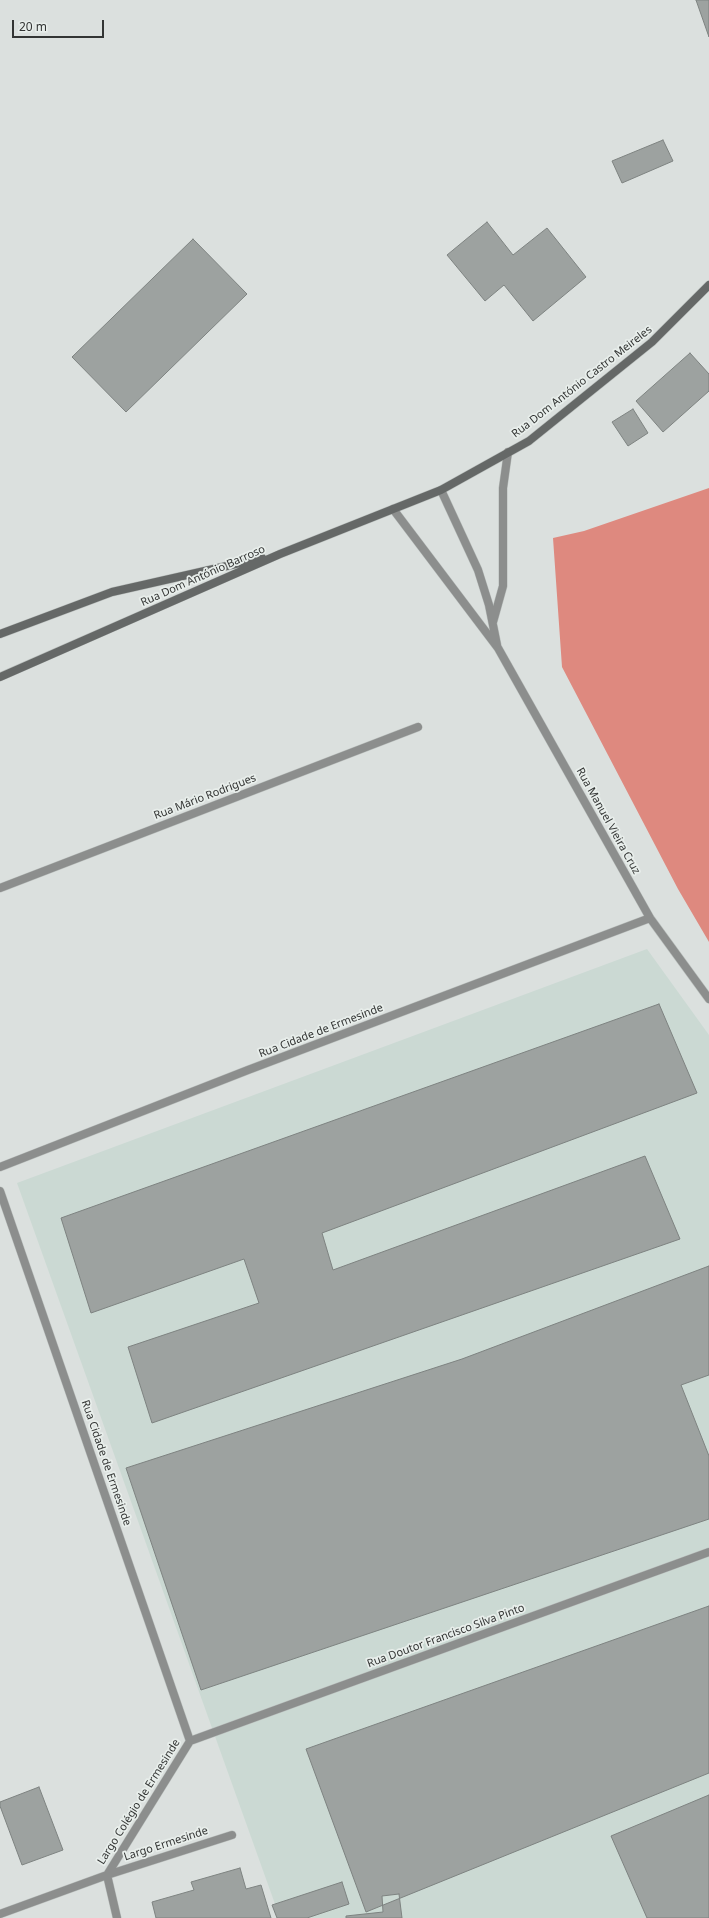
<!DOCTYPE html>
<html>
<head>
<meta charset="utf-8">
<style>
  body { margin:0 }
  #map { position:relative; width:709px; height:1918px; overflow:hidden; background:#dbe0de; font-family:"Noto Sans",sans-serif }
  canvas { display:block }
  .scale { position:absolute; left:12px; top:20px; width:92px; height:18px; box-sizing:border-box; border:2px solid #333534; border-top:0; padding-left:5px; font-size:12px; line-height:14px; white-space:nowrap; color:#333534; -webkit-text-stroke:3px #e8eeeb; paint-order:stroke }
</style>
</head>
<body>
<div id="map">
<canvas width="709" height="1918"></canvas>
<div class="scale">20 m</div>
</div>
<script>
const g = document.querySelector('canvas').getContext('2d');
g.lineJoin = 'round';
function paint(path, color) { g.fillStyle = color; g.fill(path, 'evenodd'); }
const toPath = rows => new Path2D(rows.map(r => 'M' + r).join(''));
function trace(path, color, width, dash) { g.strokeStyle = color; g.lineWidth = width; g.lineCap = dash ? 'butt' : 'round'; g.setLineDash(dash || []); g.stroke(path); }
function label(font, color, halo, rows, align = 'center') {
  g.font = font + ' "Noto Sans",sans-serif'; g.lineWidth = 3.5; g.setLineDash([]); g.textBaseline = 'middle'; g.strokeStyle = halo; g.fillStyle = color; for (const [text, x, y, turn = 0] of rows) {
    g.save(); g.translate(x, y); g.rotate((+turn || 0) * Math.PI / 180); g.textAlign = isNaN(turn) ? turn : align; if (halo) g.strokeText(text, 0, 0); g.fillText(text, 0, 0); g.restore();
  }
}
const built = toPath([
  [647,949,709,1035,709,1918,280,1918,17,1183]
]);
const forest = toPath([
  [709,488,709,942,678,889,562,667,553,538,584,531]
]);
const building = toPath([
  [696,0,709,0,709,37,696,0],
  [663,140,673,161,622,183,612,161,663,140],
  [487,222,513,255,547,228,586,277,533,321,504,285,485,301,447,255,487,222],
  [193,239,247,294,126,412,72,357,193,239],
  [690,353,709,374,709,391,663,432,636,401,690,353],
  [633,409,648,433,628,446,612,422,633,409],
  [659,1004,697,1093,322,1233,333,1270,645,1156,680,1239,152,1423,128,1347,259,1303,244,1259,91,1313,61,1218,659,1004],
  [709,1266,709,1375,681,1385,709,1456,709,1519,201,1690,126,1468,462,1359,709,1266],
  [709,1606,709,1773,366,1912,306,1749,709,1606],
  [39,1787,63,1850,22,1865,0,1806,0,1802,39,1787],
  [709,1795,709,1918,647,1918,611,1836,709,1795],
  [240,1868,246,1889,261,1885,271,1918,156,1918,152,1902,194,1890,191,1882,240,1868],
  [342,1882,349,1904,307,1918,277,1918,272,1905,342,1882],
  [399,1894,402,1918,346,1918,346,1916,383,1912,382,1896,399,1894]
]);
const minor = toPath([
  [441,490,478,570,489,605,497,645],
  [393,509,498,648,650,918,709,999],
  [493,622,503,586,503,488,508,452],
  [0,888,418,727],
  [0,1167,248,1070,650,918],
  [0,1191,190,1741],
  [190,1741,709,1552],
  [107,1875,190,1741],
  [107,1875,117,1918],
  [0,1914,107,1875,232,1835]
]);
const secondary = toPath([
  [0,634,112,592,262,558],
  [0,677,280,554,441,490,529,441,652,342,709,285]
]);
const streetNames = [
  ["Rua Dom António Castro Meireles",582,382,-38],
  ["Rua Dom António Barroso",203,576,-24],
  ["Rua Mário Rodrigues",205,797,-21],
  ["Rua Manuel Vieira Cruz",608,821,61],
  ["Rua Cidade de Ermesinde",321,1031,-21],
  ["Rua Cidade de Ermesinde",106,1463,71],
  ["Rua Doutor Francisco Silva Pinto",446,1636,-20],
  ["Largo Colégio de Ermesinde",139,1802,-58],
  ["Largo Ermesinde",166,1844,-18]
];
paint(built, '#cbd9d3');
paint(forest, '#de897f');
paint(building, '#9da2a0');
trace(building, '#7e8381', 1);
trace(minor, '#b9bebc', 9);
trace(secondary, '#b9bebc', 9);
trace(minor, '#8c8e8d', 8);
trace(secondary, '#656867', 8);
label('11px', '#333534', '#e8eeeb', streetNames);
</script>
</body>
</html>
